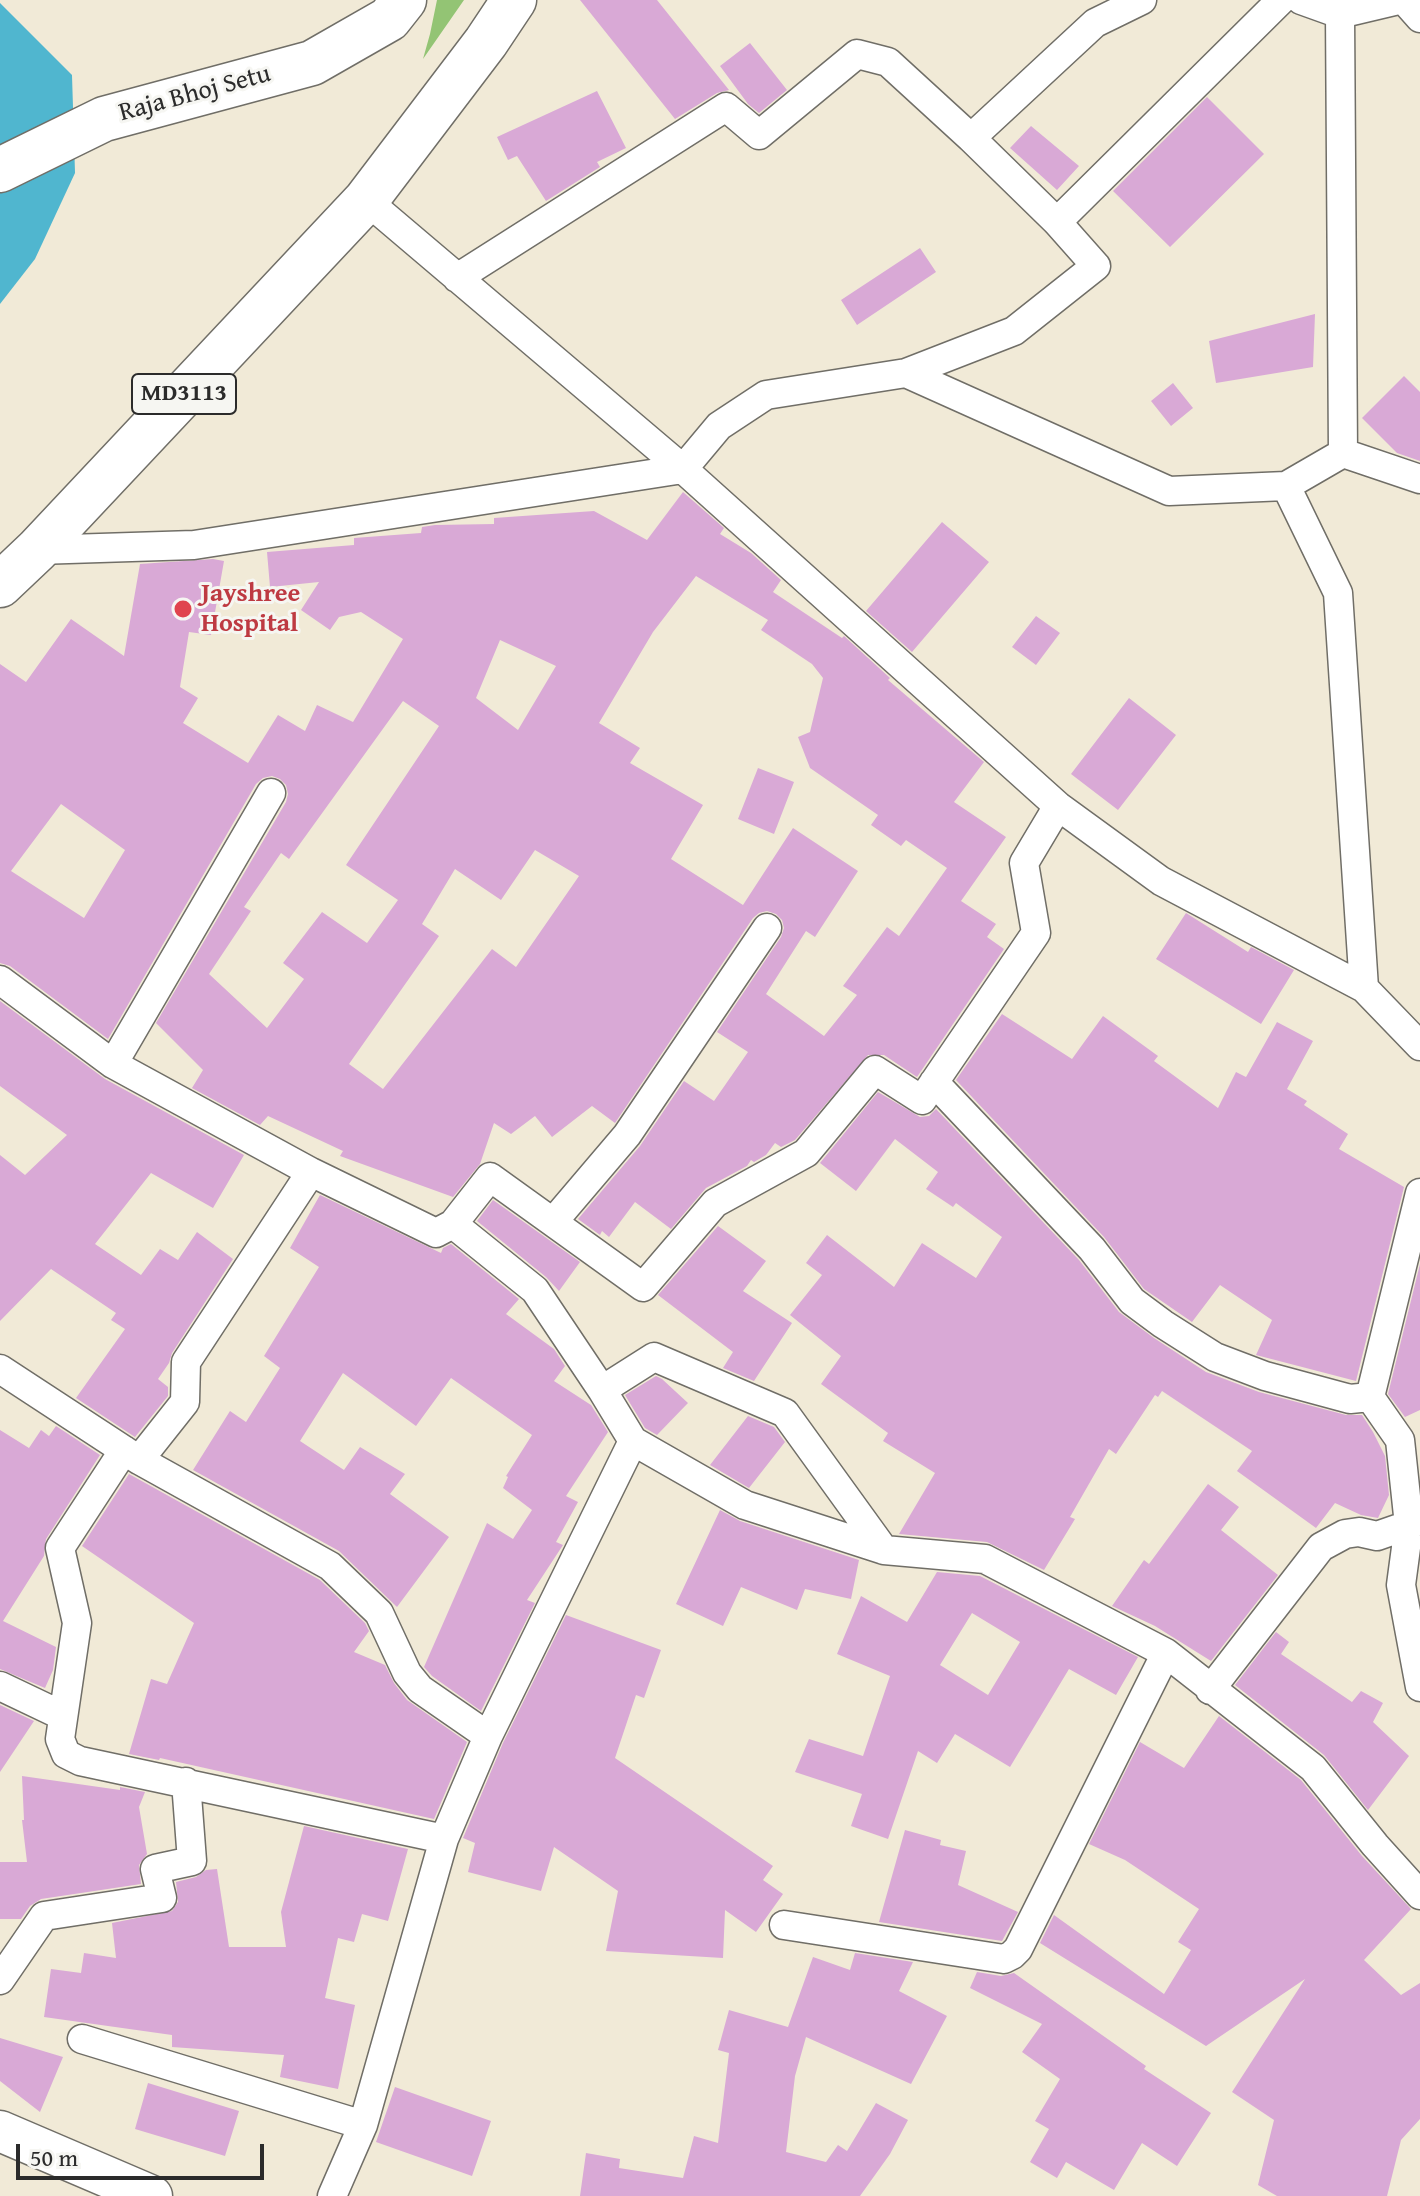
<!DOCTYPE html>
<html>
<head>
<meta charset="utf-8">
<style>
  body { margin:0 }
  #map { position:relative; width:1420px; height:2196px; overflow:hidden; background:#f1ead7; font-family:"Gentium Book Plus",serif }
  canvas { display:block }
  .scale { position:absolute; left:16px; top:2144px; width:248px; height:36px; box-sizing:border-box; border:4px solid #2b2b2b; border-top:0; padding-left:10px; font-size:24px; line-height:28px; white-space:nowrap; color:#2b2b2b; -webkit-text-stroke:6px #f6f6f2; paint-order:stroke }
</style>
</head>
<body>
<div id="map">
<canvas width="1420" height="2196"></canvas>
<div class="scale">50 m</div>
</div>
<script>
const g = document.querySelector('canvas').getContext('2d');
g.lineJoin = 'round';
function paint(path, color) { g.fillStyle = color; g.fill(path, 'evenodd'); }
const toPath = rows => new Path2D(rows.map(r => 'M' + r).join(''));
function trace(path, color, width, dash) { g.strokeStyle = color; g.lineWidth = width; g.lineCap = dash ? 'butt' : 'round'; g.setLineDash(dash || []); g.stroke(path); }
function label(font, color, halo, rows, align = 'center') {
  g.font = font + ' "Gentium Book Plus",serif'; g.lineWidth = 6; g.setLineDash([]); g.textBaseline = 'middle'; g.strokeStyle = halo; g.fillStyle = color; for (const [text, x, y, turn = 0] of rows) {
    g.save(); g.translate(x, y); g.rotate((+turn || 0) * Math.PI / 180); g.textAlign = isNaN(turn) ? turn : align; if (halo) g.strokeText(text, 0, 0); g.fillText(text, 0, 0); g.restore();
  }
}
const green = toPath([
  [437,0,464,0,423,59,430,34]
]);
const water = toPath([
  [0,3,72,75,75,173,35,259,0,304]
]);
const building = toPath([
  [580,0,657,0,729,90,717,93,675,119],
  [750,43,787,90,759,113,748,104,720,66],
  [597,91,626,148,597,162,600,167,546,201,517,156,508,160,497,137],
  [1207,97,1264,154,1170,247,1113,191],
  [1031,126,1079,166,1057,190,1010,148],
  [920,248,936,272,857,325,841,300],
  [1315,314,1313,367,1216,383,1209,341],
  [1404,376,1420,392,1420,461,1397,453,1362,418],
  [1173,383,1193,408,1171,426,1151,401],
  [683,492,724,528,720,534,751,553,781,580,773,592,842,638,844,636,890,678,888,680,984,762,954,802,1006,837,961,901,996,924,987,937,1004,949,917,1077,884,1055,868,1055,795,1140,781,1147,775,1143,766,1155,754,1162,751,1160,747,1166,706,1188,671,1229,635,1202,609,1237,602,1231,600,1235,578,1219,640,1146,684,1081,714,1101,748,1052,717,1032,781,937,784,928,782,920,776,914,767,911,759,913,753,918,615,1123,592,1106,552,1137,535,1116,511,1134,494,1123,480,1164,453,1197,340,1156,343,1151,268,1116,260,1125,192,1088,203,1070,156,1023,286,802,288,794,286,785,280,779,272,776,263,778,256,784,108,1039,10,966,0,963,0,664,26,682,71,619,124,656,140,564,213,559,224,561,211,635,189,632,180,687,198,698,183,723,248,763,278,715,305,731,317,705,353,722,403,639,361,612,339,617,330,630,301,610,319,582,270,587,267,552,354,545,354,538,421,533,422,527,435,525,494,524,494,518,594,511,647,540],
  [696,576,768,620,761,630,812,664,823,678,810,732,798,737,810,768,878,815,871,825,901,846,906,840,947,868,899,936,887,927,843,986,857,995,824,1036,766,994,806,931,815,937,858,871,793,828,743,905,671,859,703,805,630,763,640,748,599,723,653,632],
  [500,640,556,666,518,730,476,698],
  [403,701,439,726,346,865,398,900,367,943,322,912,283,963,304,979,267,1028,209,974,251,911,244,907,281,853,289,859],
  [61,804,125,850,84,918,11,871],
  [535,850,579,876,516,967,492,949,383,1089,349,1064,439,936,422,924,455,869,501,900],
  [942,522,989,562,912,652,866,611],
  [1036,616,1060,633,1036,665,1012,647],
  [1129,698,1176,735,1118,810,1071,774],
  [758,768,794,782,774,834,738,819],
  [1186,913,1248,952,1251,947,1294,970,1261,1024,1156,959],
  [0,1001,105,1079,244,1155,213,1208,151,1173,95,1244,141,1275,160,1249,178,1260,197,1232,233,1259,172,1353,169,1363,158,1379,168,1387,168,1396,135,1437,76,1398,125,1329,111,1320,116,1313,51,1269,0,1321,0,1155,25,1175,67,1135,0,1086],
  [1002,1014,1072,1059,1103,1016,1158,1056,1154,1061,1218,1108,1236,1072,1246,1077,1277,1022,1313,1041,1287,1089,1307,1101,1304,1105,1348,1134,1339,1149,1404,1187,1356,1381,1256,1355,1272,1320,1220,1285,1192,1322,1144,1289,1104,1237,956,1080],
  [878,1092,920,1117,929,1116,936,1109,1079,1260,1119,1312,1154,1338,1206,1372,1259,1392,1346,1415,1362,1415,1373,1432,1385,1456,1389,1495,1378,1518,1361,1515,1335,1503,1316,1528,1237,1471,1252,1451,1162,1391,1158,1397,1155,1395,1116,1454,1109,1449,1070,1517,1075,1519,1044,1570,987,1542,899,1534,935,1473,883,1441,888,1433,821,1384,841,1356,790,1315,822,1275,806,1263,827,1235,894,1287,922,1243,976,1278,1002,1237,956,1203,953,1207,926,1189,938,1172,895,1139,856,1191,820,1163],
  [320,1195,441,1253,443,1248,451,1244,519,1299,506,1314,554,1349,565,1366,554,1381,591,1405,608,1432,566,1496,578,1502,556,1542,563,1545,527,1600,535,1603,481,1711,432,1676,424,1667,487,1523,513,1539,532,1510,503,1488,508,1477,506,1476,532,1435,451,1378,416,1426,343,1373,300,1441,344,1470,360,1447,405,1474,390,1494,449,1537,397,1607,339,1551,193,1470,230,1411,246,1422,280,1368,264,1356,319,1267,290,1248],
  [493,1200,580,1262,559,1291,546,1277,477,1221],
  [718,1226,766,1261,743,1291,792,1323,754,1381,723,1368,733,1352,658,1295],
  [1420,1264,1420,1410,1405,1417,1388,1394],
  [656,1376,662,1379,688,1403,657,1435,645,1428,625,1395],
  [748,1416,774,1427,785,1442,749,1488,710,1465],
  [56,1426,100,1455,46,1539,44,1556,3,1621,56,1647,53,1670,45,1688,0,1669,0,1430,29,1448,41,1430,49,1436],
  [129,1474,320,1580,365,1623,369,1631,354,1652,385,1665,394,1683,407,1700,467,1742,434,1819,160,1758,159,1760,129,1754,151,1679,167,1684,194,1623,82,1546],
  [1208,1484,1239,1507,1221,1530,1278,1575,1211,1661,1155,1626,1112,1606,1144,1560,1149,1564],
  [720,1510,740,1521,859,1560,851,1599,805,1589,797,1610,741,1587,723,1626,676,1604],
  [937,1572,980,1576,1138,1657,1116,1695,1069,1669,1010,1767,955,1734,937,1763,918,1751,888,1839,851,1826,862,1794,795,1772,809,1739,863,1756,890,1676,837,1654,861,1596,907,1622],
  [972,1613,1020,1642,988,1695,940,1665],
  [566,1615,661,1650,644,1698,636,1695,615,1758,773,1866,763,1880,783,1894,756,1932,725,1910,723,1958,606,1951,618,1891,554,1847,541,1891,468,1872,475,1843,463,1838,503,1743],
  [1276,1632,1289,1642,1281,1654,1352,1702,1361,1691,1383,1703,1373,1722,1409,1756,1368,1810,1324,1755,1235,1685],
  [0,1705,34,1721,0,1772],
  [1219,1716,1301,1780,1362,1856,1411,1909,1364,1960,1401,1995,1420,1983,1420,2119,1401,2140,1387,2196,1277,2196,1258,2185,1274,2120,1232,2092,1305,1979,1206,2046,1040,1943,1054,1915,1164,1994,1191,1950,1178,1942,1199,1909,1125,1860,1089,1844,1140,1742,1184,1768],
  [22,1776,120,1790,120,1787,145,1792,139,1807,147,1854,139,1865,141,1884,41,1899,30,1906,21,1919,0,1919,0,1862,27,1862,22,1820,24,1820],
  [304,1826,408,1849,388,1921,362,1914,354,1942,338,1938,325,1998,355,2005,338,2089,280,2077,284,2055,172,2047,172,2035,44,2017,51,1969,81,1973,84,1953,116,1958,112,1923,172,1911,178,1902,176,1882,196,1877,206,1870,217,1869,229,1947,286,1947,281,1912],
  [905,1830,941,1840,940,1845,966,1851,958,1885,1018,1912,1002,1941,879,1922],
  [855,1953,913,1962,899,1991,947,2016,911,2084,806,2037,795,2076,786,2152,826,2162,838,2145,847,2151,876,2103,908,2120,890,2154,860,2196,580,2196,586,2153,620,2159,619,2168,683,2178,694,2136,718,2143,729,2053,718,2050,729,2010,788,2027,813,1957,850,1970],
  [977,1972,1001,1976,1014,1973,1146,2066,1144,2069,1211,2113,1177,2166,1142,2143,1114,2190,1066,2162,1057,2178,1030,2162,1049,2129,1035,2121,1060,2079,1022,2052,1042,2024,970,1988],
  [0,2038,63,2057,40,2112,0,2081],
  [148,2083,239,2111,225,2156,135,2129],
  [395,2087,491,2121,472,2176,376,2142]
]);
const minor = toPath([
  [1301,0,1340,14,1399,0],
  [1404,0,1420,18],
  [1340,14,1343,453],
  [971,138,1095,23,1142,0],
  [366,200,683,469,1058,806,1161,881,1364,988,1420,1046],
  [1057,222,1281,0],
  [906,373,1169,491,1286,486,1343,453,1420,479],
  [1286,486,1338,593,1364,988],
  [37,550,194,545,683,469,719,426,766,395,906,373,1014,331,1096,266,1057,222,971,138,888,62,857,54,759,135,726,107,457,278],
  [0,980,113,1064,311,1172,436,1233,453,1224,490,1177,643,1287,715,1203,806,1153,875,1070,922,1100,1036,933,1024,863,1058,806],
  [113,1064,271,793],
  [934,1082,1092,1249,1132,1301,1163,1324,1215,1357,1265,1376,1350,1399,1370,1397],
  [1420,1193,1370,1397,1400,1440,1409,1525,1401,1585,1420,1687],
  [553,1222,627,1135,767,928],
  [0,1369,139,1460,330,1566,379,1613,407,1673,420,1689,488,1736],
  [602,1390,654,1357,785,1413,884,1550],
  [633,1441,745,1505,884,1550,985,1559,1166,1653,1313,1768,1375,1845,1420,1895],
  [124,1450,60,1548,77,1623,60,1739,66,1754,80,1761,444,1839],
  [139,1460,185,1402,186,1362,311,1172],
  [0,1686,63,1716],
  [1210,1690,1321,1547,1345,1534,1359,1532,1377,1536,1420,1521],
  [784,1925,1004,1959,1012,1955,1018,1949,1166,1653],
  [0,1980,44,1916,162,1898,155,1869,192,1861,186,1782],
  [82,2039,363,2125],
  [332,2196,363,2125,444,1839,488,1736,633,1441,602,1390,535,1290,453,1224]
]);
const secondary = toPath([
  [0,2131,152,2196]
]);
const primary = toPath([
  [0,170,104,119,312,63,389,19,404,0],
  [0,585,37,550,366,200,486,42,514,0]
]);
const markers = [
  [183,609,10,"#e0444e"]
];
const shields = [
  [184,394,104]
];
const shieldNames = [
  ["MD3113",184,394]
];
const streetNames = [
  ["Raja Bhoj Setu",195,94,-15]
];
const healthNames = [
  ["Jayshree",201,594],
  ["Hospital",201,624]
];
paint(green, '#93c474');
paint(water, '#50b6cf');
paint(building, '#d9a9d6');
trace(minor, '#706e67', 31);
trace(secondary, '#706e67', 43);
trace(primary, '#706e67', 47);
trace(minor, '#fff', 28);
trace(secondary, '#fff', 40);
trace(primary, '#fff', 44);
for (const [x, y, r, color] of markers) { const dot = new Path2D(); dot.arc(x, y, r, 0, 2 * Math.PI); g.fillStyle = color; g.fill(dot); trace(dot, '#f6f6f2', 3); }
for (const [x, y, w] of shields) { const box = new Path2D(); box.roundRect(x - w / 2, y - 20, w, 40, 6); g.fillStyle = '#f6f6f2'; g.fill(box); trace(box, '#2b2b2b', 2); }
label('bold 24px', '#2b2b2b', null, shieldNames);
label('26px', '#2b2b2b', '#f6f6f2', streetNames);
label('bold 26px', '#be3a42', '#f6f6f2', healthNames, 'left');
</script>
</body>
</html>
